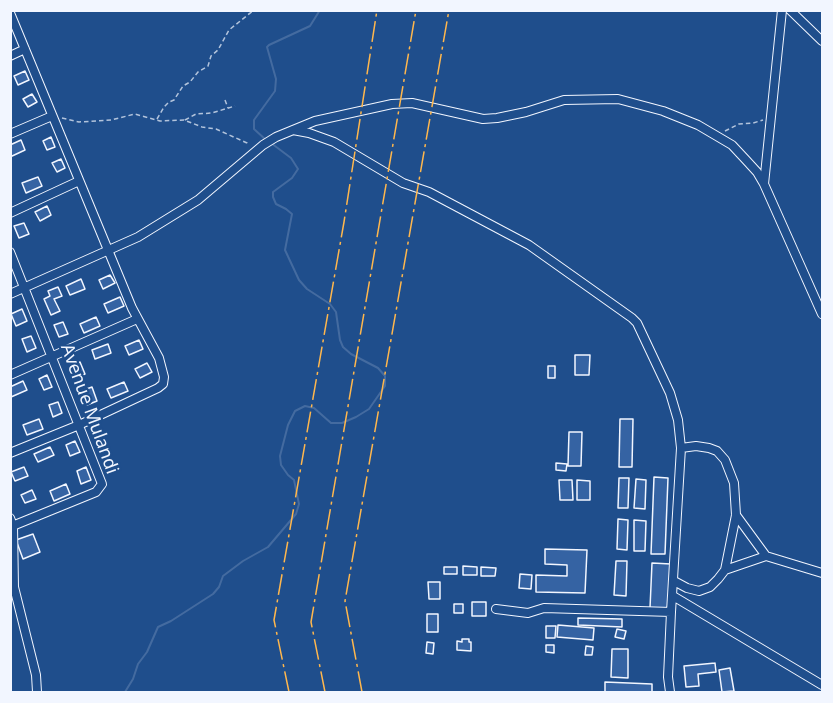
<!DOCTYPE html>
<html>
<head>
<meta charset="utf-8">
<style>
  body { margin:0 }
  #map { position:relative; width:833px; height:703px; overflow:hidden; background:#1f4e8c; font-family:"Noto Sans",sans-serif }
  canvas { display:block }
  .frame { position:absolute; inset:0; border:12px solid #f2f6ff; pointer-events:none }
</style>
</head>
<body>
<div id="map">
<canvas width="833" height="703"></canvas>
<div class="frame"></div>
</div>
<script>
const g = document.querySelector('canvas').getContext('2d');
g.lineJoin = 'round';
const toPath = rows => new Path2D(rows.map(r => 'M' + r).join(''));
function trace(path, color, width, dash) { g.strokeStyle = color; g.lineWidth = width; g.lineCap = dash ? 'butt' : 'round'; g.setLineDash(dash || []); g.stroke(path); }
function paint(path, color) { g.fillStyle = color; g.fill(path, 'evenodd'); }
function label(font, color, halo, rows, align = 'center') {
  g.font = font + ' "Noto Sans",sans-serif'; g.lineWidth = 4.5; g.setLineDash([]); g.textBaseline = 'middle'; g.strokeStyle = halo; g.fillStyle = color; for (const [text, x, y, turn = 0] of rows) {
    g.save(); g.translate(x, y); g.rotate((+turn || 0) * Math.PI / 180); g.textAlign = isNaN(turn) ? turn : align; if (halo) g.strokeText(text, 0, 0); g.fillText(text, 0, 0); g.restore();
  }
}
const stream = toPath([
  [266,140,254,129,254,120,275,91,276,79,267,47,269,45,310,26,320,10],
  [125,692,133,679,138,664,147,652,158,627,171,621,213,594,219,587,223,576,243,561,268,547,296,514,299,504,294,480,288,475,281,465,280,456,288,425,295,411,305,406,314,408,331,423,342,423,356,417,369,409,385,386,385,376,378,368,351,354,343,347,340,340,336,312,330,304,307,289,299,280,285,250,292,214,286,209,276,204,273,197,273,192,292,178,298,169,291,158,271,143]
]);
const building = toPath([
  [25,71,29,80,18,85,14,76,25,71],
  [32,94,37,102,28,107,23,99,32,94],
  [51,137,55,147,47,150,43,141,51,137],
  [21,140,25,150,10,157,10,145,21,140],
  [61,159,65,168,57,172,52,163,61,159],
  [38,177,42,186,26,193,22,183,38,177],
  [47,206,51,215,40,221,35,212,47,206],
  [24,223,29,234,19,238,14,226,24,223],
  [110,275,115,283,103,289,99,280,110,275],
  [81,279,85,289,70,295,66,286,81,279],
  [58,287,62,296,54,299,60,311,51,315,44,299,50,296,48,291,58,287],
  [120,297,124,306,108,313,104,304,120,297],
  [22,309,27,321,16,326,11,314,22,309],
  [96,317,100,326,84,333,80,324,96,317],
  [63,322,68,334,59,337,54,325,63,322],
  [31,336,36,348,27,352,22,339,31,336],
  [139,340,143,349,129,355,125,346,139,340],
  [108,344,111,353,95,359,92,350,108,344],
  [575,355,590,355,589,375,575,375,575,355],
  [80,362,85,374,75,378,70,365,80,362],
  [147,363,152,372,140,378,135,369,147,363],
  [548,366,555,366,555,378,548,378,548,366],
  [47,375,52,387,44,390,39,379,47,375],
  [23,381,27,390,11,397,10,387,23,381],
  [124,382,128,391,111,398,107,389,124,382],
  [92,387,97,401,87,405,81,391,92,387],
  [58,402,62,413,53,417,49,405,58,402],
  [39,419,43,429,27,435,23,425,39,419],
  [620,419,633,419,632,467,619,467,620,419],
  [569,432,582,432,581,466,568,466,569,432],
  [75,441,80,452,70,456,66,445,75,441],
  [50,447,54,455,38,462,34,454,50,447],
  [556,463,567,464,566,471,556,470,556,463],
  [24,467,28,476,15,481,11,472,24,467],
  [86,467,91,480,81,484,77,471,86,467],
  [654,477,668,478,665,554,651,554,654,477],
  [619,478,629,478,628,508,618,508,619,478],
  [636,479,646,480,645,509,634,508,636,479],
  [559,480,572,480,573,500,560,500,559,480],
  [577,480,590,481,590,500,577,500,577,480],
  [66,484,70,494,54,501,50,491,66,484],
  [32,490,36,499,25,503,21,495,32,490],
  [618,519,628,520,627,550,617,549,618,519],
  [634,520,646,521,645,551,634,551,634,520],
  [33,534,40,552,23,559,16,540,33,534],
  [545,549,587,550,585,593,536,592,536,575,567,576,567,565,545,564,545,549],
  [616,561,627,561,626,596,614,595,616,561],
  [652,563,671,564,669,609,650,608,652,563],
  [463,566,477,567,477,575,463,575,463,566],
  [444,567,457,567,457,574,444,574,444,567],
  [481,567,496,568,495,576,481,576,481,567],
  [520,574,532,575,531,589,519,588,520,574],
  [428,582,440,582,440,599,429,599,428,582],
  [472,602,486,602,486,616,472,616,472,602],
  [454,604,463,604,463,613,454,613,454,604],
  [427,614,438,614,438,632,427,632,427,614],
  [578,618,622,619,622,627,578,625,578,618],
  [558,625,594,628,593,640,557,637,558,625],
  [546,626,556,626,555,638,546,638,546,626],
  [617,629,626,631,624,639,615,637,617,629],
  [462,639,469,639,469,642,471,642,471,651,457,650,457,641,462,642,462,639],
  [427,642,434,643,433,654,426,653,427,642],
  [546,645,554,645,554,653,546,652,546,645],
  [586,646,593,647,592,655,585,655,586,646],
  [612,649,628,649,628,678,611,677,612,649],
  [715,663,716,672,698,674,699,686,686,687,684,666,715,663],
  [730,668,734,691,722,692,719,670,730,668],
  [605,682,652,684,652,692,605,692,605,682]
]);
const path = toPath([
  [225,100,228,108],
  [62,118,79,122,111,120,135,114,160,121,184,120,202,127,216,129,247,143,248,146],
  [157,119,164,107,169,102,174,100,183,86,190,82,198,72,208,66,211,56,218,50,229,30,254,10],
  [185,120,196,114,212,113,235,106],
  [725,131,739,124,753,123,763,120]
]);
const minor = toPath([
  [790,10,822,41],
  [10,13,132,308,159,358,164,377,163,384,158,388,79,425,10,453],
  [10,56,25,49],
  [293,130,309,133,334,142,403,183,429,192,529,245,632,318,637,323,670,393,678,420,681,448,671,612,668,677,670,692],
  [10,134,52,116],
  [764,184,782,10],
  [10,213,79,181],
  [10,252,102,484,96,492,10,527],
  [10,294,138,237,198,200,263,145,276,137,315,121,392,104,412,103,483,119,497,118,526,112,564,100,618,99,663,111,698,125,732,145,746,160,757,172,764,184,822,314],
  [10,375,137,319],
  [736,515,766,556,822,573],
  [10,518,13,526,14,587,36,675,37,692],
  [725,570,766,556],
  [674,581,687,588,699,591,710,587,718,579,725,570,736,515,734,483,725,460,717,451,709,448,696,446,681,448],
  [673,596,822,685],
  [496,609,528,613,544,608,671,612]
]);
const power = toPath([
  [289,692,274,620,344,222,377,10],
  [325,692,311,622,416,10],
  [362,692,345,601,449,10]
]);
const streetNames = [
  ["Avenue Mulandi",89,409,70]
];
trace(stream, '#446ba0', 2);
paint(building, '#3563a3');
trace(building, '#f2f6ff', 1.5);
trace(minor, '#f2f6ff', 10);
trace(path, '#b3c4dc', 1.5, [4.5, 3]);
trace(minor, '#1f4e8c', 8);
trace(power, '#ffb74d', 1.5, [21, 4.5, 3, 4.5]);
label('18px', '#f2f6ff', '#1f4e8c', streetNames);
</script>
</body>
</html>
